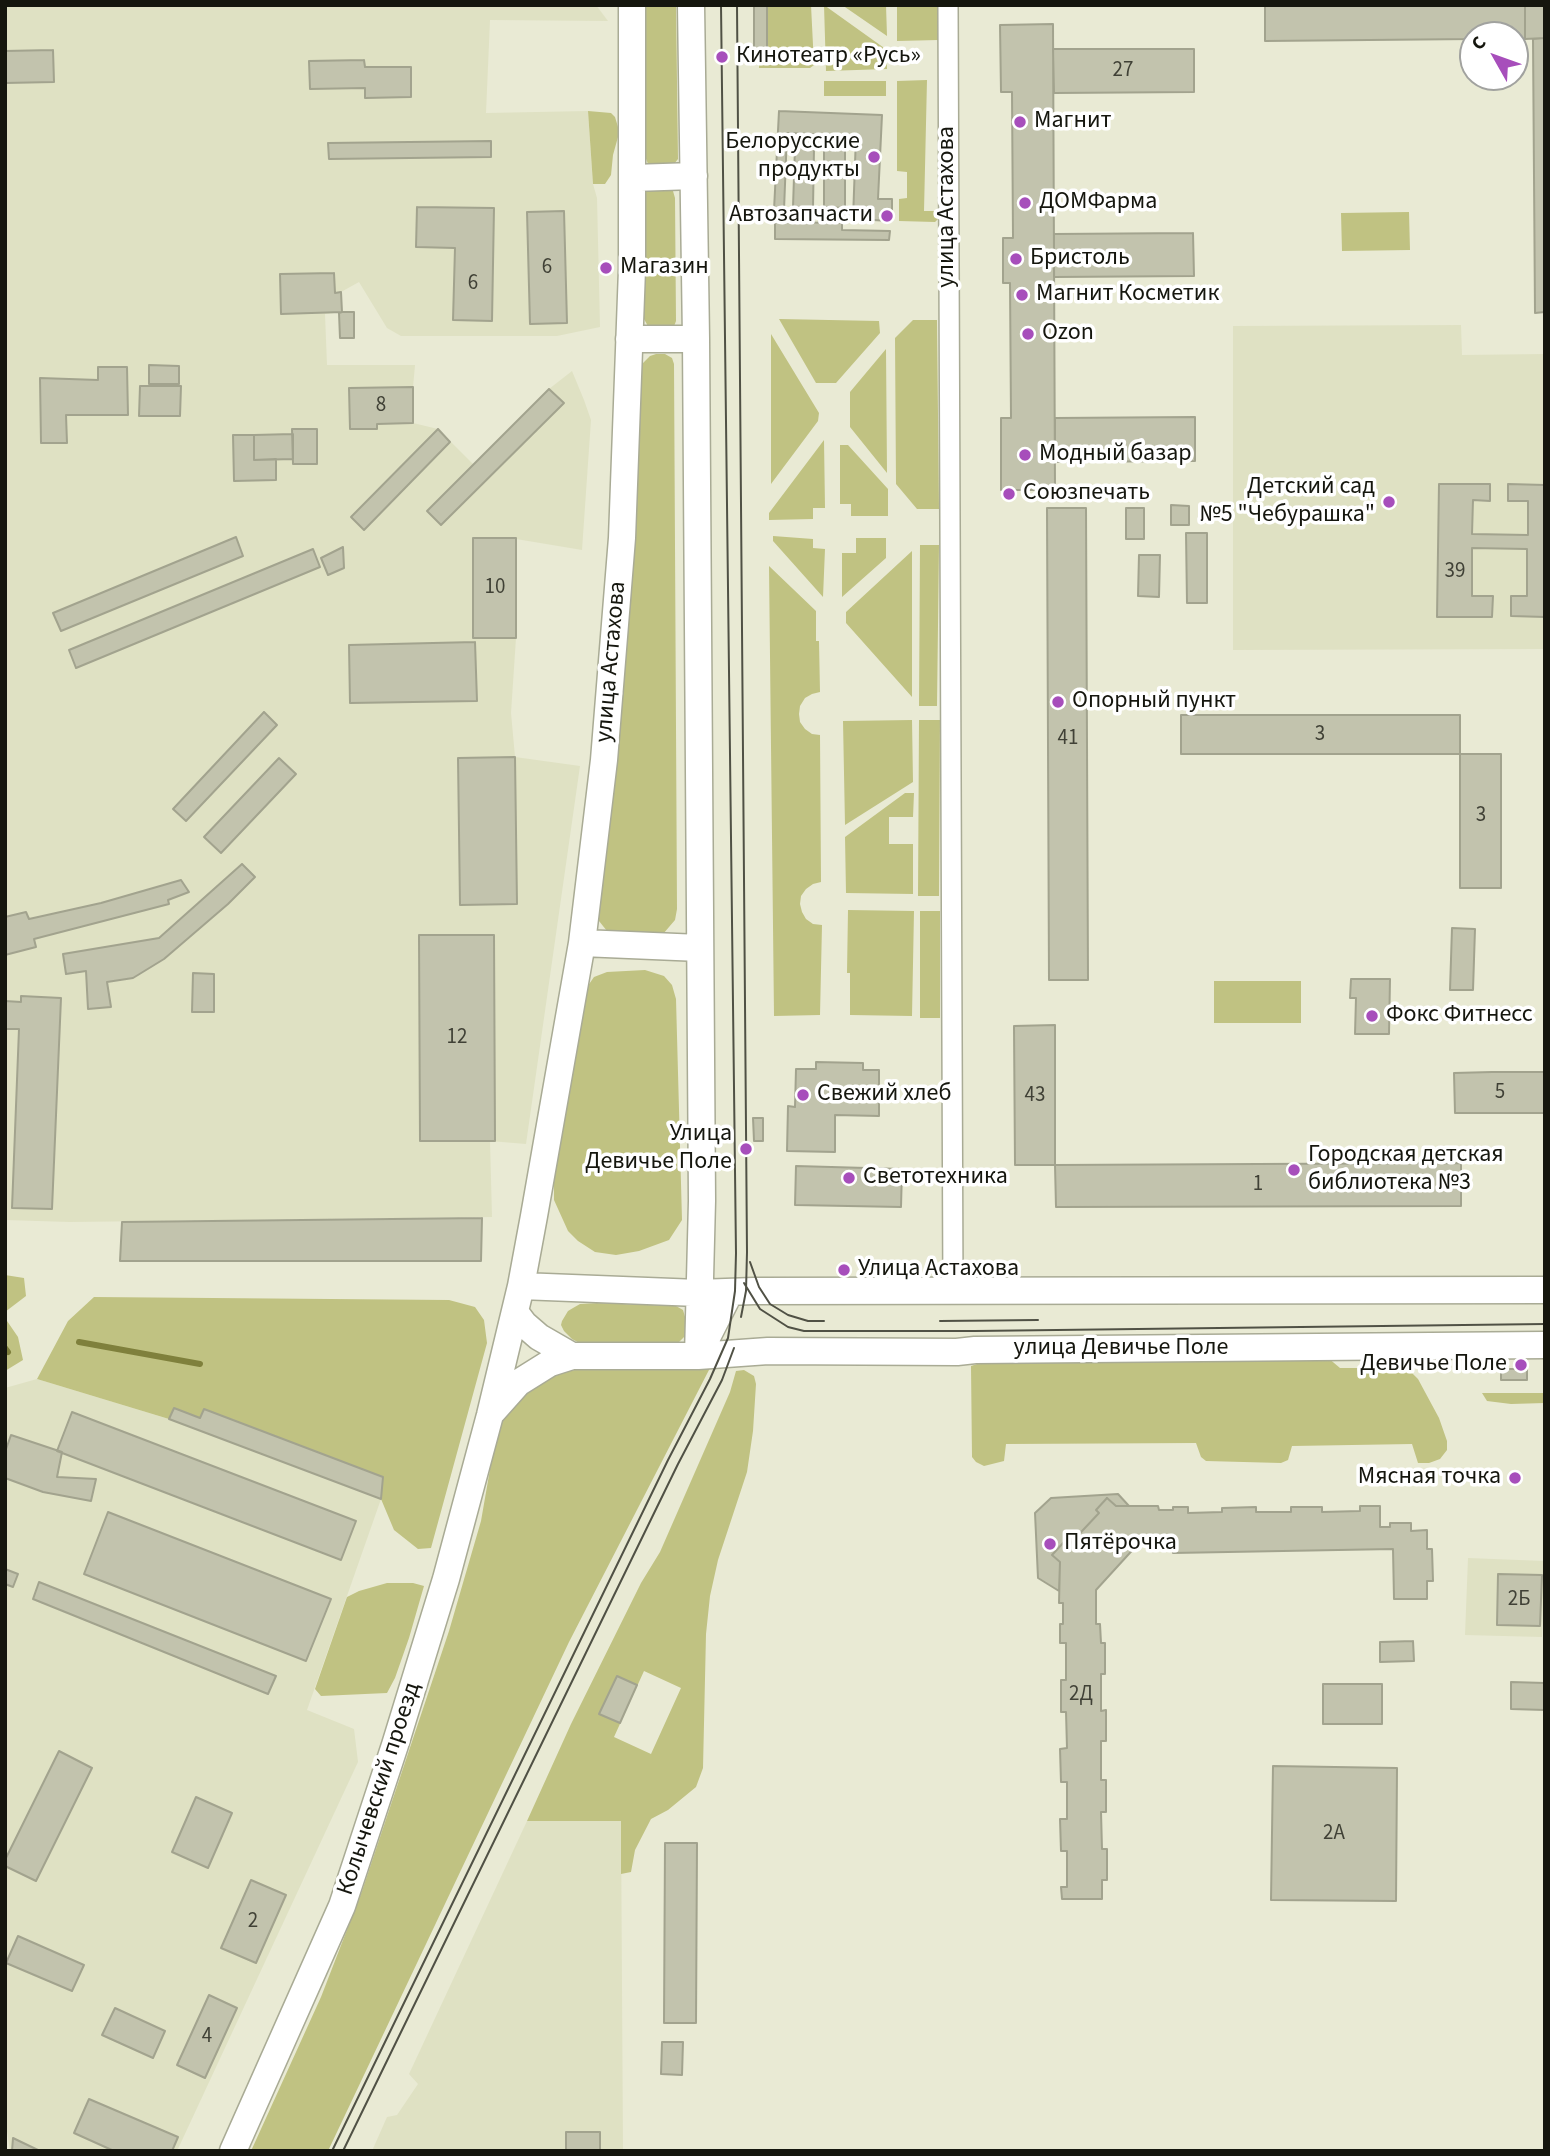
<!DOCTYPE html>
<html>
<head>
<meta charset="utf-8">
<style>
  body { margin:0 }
  #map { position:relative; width:1550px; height:2156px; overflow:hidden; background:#e9ead4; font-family:"Source Sans 3",sans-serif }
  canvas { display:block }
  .frame { position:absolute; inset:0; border:7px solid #15160e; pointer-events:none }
  .north { position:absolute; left:1459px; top:21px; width:70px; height:70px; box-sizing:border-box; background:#fff; border:2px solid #a1a29f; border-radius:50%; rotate:310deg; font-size:19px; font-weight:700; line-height:28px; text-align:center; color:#15160e }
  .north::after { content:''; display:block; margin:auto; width:24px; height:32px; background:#a74ebb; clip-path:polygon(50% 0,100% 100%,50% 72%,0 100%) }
</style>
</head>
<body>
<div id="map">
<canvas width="1550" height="2156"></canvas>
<div class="frame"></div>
<div class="north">С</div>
</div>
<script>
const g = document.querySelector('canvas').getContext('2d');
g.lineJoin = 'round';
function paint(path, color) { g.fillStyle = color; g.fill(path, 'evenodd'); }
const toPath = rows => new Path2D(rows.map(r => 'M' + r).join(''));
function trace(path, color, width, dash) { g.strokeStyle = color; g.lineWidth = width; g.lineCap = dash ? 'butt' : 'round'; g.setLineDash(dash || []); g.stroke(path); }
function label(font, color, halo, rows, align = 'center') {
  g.font = font + ' "Source Sans 3",sans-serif'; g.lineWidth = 7; g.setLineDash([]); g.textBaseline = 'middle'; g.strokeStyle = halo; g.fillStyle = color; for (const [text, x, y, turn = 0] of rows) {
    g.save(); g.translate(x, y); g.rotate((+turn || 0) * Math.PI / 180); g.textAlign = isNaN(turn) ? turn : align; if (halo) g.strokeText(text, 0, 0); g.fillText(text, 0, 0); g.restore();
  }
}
const built = toPath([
  [5,5,596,5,608,21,490,20,486,113,588,111,593,184,597,198,600,327,557,336,401,336,387,328,359,282,341,292,342,312,325,314,327,365,415,365,413,387,413,423,438,429,473,464,549,389,572,371,584,400,591,420,582,550,516,539,516,638,511,713,515,757,580,766,526,1144,490,1141,492,1217,70,1222,5,1220],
  [1461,325,1462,355,1545,354,1545,649,1233,650,1233,326],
  [37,1379,169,1419,174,1408,200,1418,204,1409,383,1477,381,1499,307,1710,354,1729,358,1762,177,2151,10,2151,5,2118,5,1388],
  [1468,1558,1544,1561,1542,1637,1465,1635],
  [527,1821,621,1821,623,2151,372,2151,387,2117,397,2115,418,2084,409,2074]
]);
const green = toPath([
  [642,5,676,5,678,159,674,164,654,168,648,164,645,156],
  [767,5,811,5,814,65,810,68,759,68,759,60,767,59],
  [824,5,887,50,887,69,826,71],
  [842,5,886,5,887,36],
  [939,5,938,40,897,41,897,6],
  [927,80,924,211,938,211,938,219,935,222,899,221,899,199,907,198,907,172,897,171,897,81],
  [824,81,886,81,886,96,824,96],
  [588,111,611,113,615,117,618,127,618,137,613,155,611,175,605,184,593,184],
  [668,188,673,191,675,198,676,321,673,329,649,328,644,319,644,193,648,189],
  [1409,212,1410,250,1342,251,1341,213],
  [779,319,879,321,880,333,836,383,816,383],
  [913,320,937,320,939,509,917,509,896,484,895,338],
  [771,334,819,413,818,421,771,484],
  [886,349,887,473,850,427,850,392],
  [656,354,665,354,672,358,674,364,677,909,675,920,663,934,607,931,599,921,597,909,640,366,650,356],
  [824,440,825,508,813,508,813,519,769,520,769,513],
  [840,445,848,445,888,489,888,516,851,516,851,504,840,504],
  [773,536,813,539,813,548,825,549,823,597,773,541],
  [856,538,886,538,886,558,842,597,842,553,856,553],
  [920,545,939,545,937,706,919,706],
  [912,551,912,697,846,623,846,612],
  [769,566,816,611,816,641,819,641,820,692,812,694,805,698,800,706,799,714,800,722,805,729,812,734,820,735,821,882,813,884,806,889,801,896,800,904,802,912,806,919,813,924,822,925,820,1015,774,1016],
  [912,720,913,782,845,825,843,721],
  [919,720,940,720,939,896,918,896],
  [905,793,914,793,913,817,889,817,889,844,913,844,913,894,846,893,845,837],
  [848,910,914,911,912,1016,850,1015,850,973,847,973],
  [920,911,940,911,940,1018,920,1018],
  [645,970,664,976,672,985,676,999,682,1220,669,1240,639,1251,616,1255,595,1252,578,1241,568,1231,554,1200,554,1176,585,990,594,977,607,972],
  [1214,981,1301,981,1301,1023,1214,1023],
  [5,1275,24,1278,26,1296,5,1312],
  [94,1297,449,1300,475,1307,484,1320,487,1343,431,1548,418,1549,394,1530,381,1499,383,1477,204,1409,200,1418,174,1408,169,1419,37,1379,68,1321],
  [597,1303,676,1306,683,1310,688,1327,685,1336,679,1342,672,1344,585,1346,572,1339,564,1331,561,1325,562,1321,568,1311,573,1308,580,1304],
  [5,1318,18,1337,23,1360,5,1371],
  [1327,1357,1340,1368,1407,1368,1418,1379,1439,1418,1447,1441,1447,1450,1440,1459,1429,1463,1418,1463,1412,1444,1292,1446,1288,1460,1281,1463,1206,1461,1201,1457,1196,1443,1006,1444,1004,1461,984,1466,976,1462,972,1457,971,1366,992,1359],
  [710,1368,569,1642,328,2151,251,2151,321,1997,362,1891,449,1631,481,1521,497,1429,507,1409,525,1388,560,1372,582,1369],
  [744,1370,754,1376,756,1384,753,1431,747,1472,718,1560,710,1596,706,1634,703,1768,696,1787,668,1810,651,1819,635,1850,631,1872,621,1874,621,1821,527,1821,571,1724,641,1583,660,1552,730,1392,736,1371],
  [644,1671,681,1688,651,1754,614,1737],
  [1482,1393,1545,1393,1545,1403,1511,1404,1487,1401],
  [387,1583,413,1583,424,1586,409,1638,395,1678,387,1693,321,1696,315,1689,347,1597,359,1591]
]);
const stream = toPath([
  [79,1342,200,1364],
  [5,1348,8,1352]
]);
const building = toPath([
  [754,5,767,5,767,60,754,59,754,5],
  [1265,5,1525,5,1525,39,1515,39,1515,35,1473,35,1473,39,1265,41,1265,5],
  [1525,5,1545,5,1545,38,1525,39,1525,5],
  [1053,24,1055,490,1001,490,1001,418,1011,418,1010,283,1003,283,1003,238,1013,238,1012,92,1001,92,1000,25,1053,24],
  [1545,38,1545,312,1535,313,1533,39,1545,38],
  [1053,49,1194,49,1194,92,1054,93,1053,49],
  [53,50,54,82,5,83,5,51,53,50],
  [364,60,365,67,411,67,411,97,365,98,365,88,310,89,309,61,364,60],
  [779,111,882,115,878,199,892,199,892,221,853,219,856,136,787,133,784,210,774,210,779,111],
  [491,141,491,157,329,159,328,143,491,141],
  [795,147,814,148,813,208,793,207,795,147],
  [824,149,845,149,845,208,824,207,824,149],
  [417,207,494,208,492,321,453,320,455,248,416,247,417,207],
  [564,211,567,323,530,324,527,212,564,211],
  [775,222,842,223,842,230,890,231,889,240,775,239,775,222],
  [1193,233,1194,276,1054,277,1054,234,1193,233],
  [334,273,335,293,341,292,342,312,281,314,280,274,334,273],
  [342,312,354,312,354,338,340,338,339,313,342,312],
  [149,365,179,366,179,384,149,384,149,365],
  [98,367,127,367,128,415,66,415,67,443,41,443,40,378,98,380,98,367],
  [140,386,181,386,180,416,139,416,140,386],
  [413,387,413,423,377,424,377,429,350,429,349,388,413,387],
  [549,389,564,403,441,525,427,511,549,389],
  [1195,417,1195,461,1055,462,1055,418,1195,417],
  [292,429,317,429,317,464,293,464,292,429],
  [438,429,450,442,364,530,351,517,438,429],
  [293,434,293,459,254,460,254,435,293,434],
  [233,435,254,435,254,460,276,459,276,480,234,481,233,435],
  [1439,484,1490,484,1490,501,1473,500,1472,534,1528,535,1528,501,1508,501,1508,484,1545,485,1545,617,1511,616,1511,596,1527,596,1527,549,1472,548,1472,596,1493,596,1492,617,1437,617,1439,484],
  [1171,505,1189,506,1189,525,1171,525,1171,505],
  [1047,508,1086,508,1088,980,1049,980,1047,508],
  [1126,508,1144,508,1144,539,1126,539,1126,508],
  [1186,533,1207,533,1207,603,1187,603,1186,533],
  [236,537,243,556,61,631,53,613,236,537],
  [473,538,516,538,516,638,473,638,473,538],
  [343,547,344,568,328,575,321,558,343,547],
  [313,549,320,567,76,668,69,650,313,549],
  [1139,555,1160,555,1159,597,1138,596,1139,555],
  [475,642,477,701,350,703,349,645,475,642],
  [264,712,277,725,186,821,173,809,264,712],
  [1181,715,1460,715,1460,754,1181,754,1181,715],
  [1460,754,1501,754,1501,888,1460,888,1460,754],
  [515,757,517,904,460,905,458,758,515,757],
  [279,758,296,774,221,853,204,837,279,758],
  [242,864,255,877,228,904,164,959,133,978,107,982,111,1007,88,1009,86,971,66,974,63,954,159,938,242,864],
  [181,880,189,892,168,900,169,904,34,939,36,947,5,955,5,917,26,912,29,919,101,903,181,880],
  [1452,928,1475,929,1473,990,1450,990,1452,928],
  [419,935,494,935,495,1141,420,1141,419,935],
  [193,973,214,974,214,1012,192,1012,193,973],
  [1351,979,1390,979,1389,1034,1355,1034,1356,998,1350,998,1351,979],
  [21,996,61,998,52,1209,12,1208,19,1029,5,1029,5,1001,21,1002,21,996],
  [1055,1025,1055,1165,1015,1165,1014,1026,1055,1025],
  [816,1062,863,1063,863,1070,879,1070,879,1116,835,1115,835,1152,787,1151,788,1106,795,1107,796,1069,816,1069,816,1062],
  [1492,1072,1545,1072,1545,1113,1455,1113,1454,1073,1492,1072],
  [753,1118,763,1118,763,1141,754,1141,753,1118],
  [1461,1163,1461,1206,1056,1207,1055,1165,1461,1163],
  [796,1166,902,1169,901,1207,795,1205,796,1166],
  [482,1218,481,1261,120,1261,122,1222,482,1218],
  [1501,1369,1527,1369,1527,1380,1501,1380,1501,1369],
  [174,1408,200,1418,204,1409,383,1477,381,1499,169,1419,174,1408],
  [72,1412,356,1521,341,1560,57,1451,72,1412],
  [11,1435,62,1452,57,1477,96,1479,91,1501,43,1492,5,1478,5,1452,11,1435],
  [1118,1494,1129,1506,1116,1506,1107,1498,1096,1510,1099,1513,1068,1546,1064,1542,1052,1555,1060,1562,1059,1591,1038,1578,1035,1513,1051,1498,1118,1494],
  [1107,1498,1116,1506,1158,1506,1159,1510,1173,1510,1173,1507,1188,1507,1188,1513,1222,1512,1222,1508,1256,1507,1256,1512,1291,1512,1291,1507,1322,1507,1322,1512,1360,1511,1360,1506,1380,1506,1380,1527,1390,1527,1390,1523,1411,1523,1411,1531,1427,1530,1427,1549,1432,1549,1433,1581,1427,1581,1427,1599,1394,1599,1393,1549,1173,1553,1173,1544,1138,1544,1096,1590,1096,1624,1100,1624,1101,1643,1105,1643,1105,1674,1101,1674,1101,1711,1106,1710,1106,1741,1101,1741,1101,1780,1106,1780,1106,1812,1101,1812,1102,1849,1107,1849,1107,1880,1102,1880,1102,1899,1062,1899,1061,1887,1067,1887,1067,1851,1061,1851,1060,1819,1067,1819,1067,1782,1061,1782,1060,1749,1067,1748,1066,1712,1061,1712,1061,1680,1066,1680,1066,1643,1060,1643,1060,1624,1063,1624,1063,1603,1059,1603,1060,1562,1052,1555,1064,1542,1068,1546,1099,1513,1096,1510,1107,1498],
  [108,1512,331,1599,306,1661,84,1574,108,1512],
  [5,1569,18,1574,13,1587,5,1584,5,1569],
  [1498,1574,1542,1575,1540,1626,1497,1625,1498,1574],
  [39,1582,276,1676,268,1694,33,1599,39,1582],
  [1413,1641,1414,1661,1380,1662,1380,1642,1413,1641],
  [617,1676,637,1685,620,1723,599,1714,617,1676],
  [1511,1682,1545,1683,1545,1710,1511,1709,1511,1682],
  [1323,1684,1382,1684,1382,1724,1323,1724,1323,1684],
  [59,1751,92,1768,36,1881,5,1866,5,1860,59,1751],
  [1273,1766,1397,1768,1396,1901,1271,1900,1273,1766],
  [196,1797,232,1813,208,1868,172,1852,196,1797],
  [665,1843,697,1843,696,2023,664,2023,665,1843],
  [251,1880,286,1895,256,1963,221,1948,251,1880],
  [18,1936,84,1965,72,1991,6,1963,18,1936],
  [209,1995,237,2008,205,2078,177,2065,209,1995],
  [115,2008,165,2031,153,2058,102,2035,115,2008],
  [662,2042,683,2042,682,2075,661,2074,662,2042],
  [89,2099,178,2137,172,2151,114,2151,74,2133,89,2099],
  [566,2132,600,2132,600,2151,566,2151,566,2132],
  [13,2138,40,2151,12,2151,13,2138]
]);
const minor = toPath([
  [948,5,953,1291]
]);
const major = toPath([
  [691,5,696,339,702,1201,698,1356],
  [633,178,694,176],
  [629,339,696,339],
  [582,943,700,948],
  [521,1286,698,1293,754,1291,1545,1290],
  [515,1312,524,1324,539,1337,572,1356],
  [700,1351,730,1292],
  [493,1411,518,1383,550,1363,572,1356,698,1356,768,1351,957,1352,975,1350,1545,1345],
  [233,2151,342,1906,395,1745,446,1579,490,1415,521,1286,534,1216,582,943,604,760,622,538,632,269,632,5]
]);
const tram = toPath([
  [737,5,747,1252,746,1291,741,1317],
  [750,1262,759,1287,770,1304,788,1315,808,1321,824,1321],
  [744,1283,760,1309,788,1327,804,1331,975,1331,1545,1324],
  [940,1321,1038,1320],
  [332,2151,668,1460,710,1379,728,1338,735,1291,736,1253,721,5],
  [343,2151,678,1464,722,1380,734,1348]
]);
const markers = [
  [722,57,7,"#a74ebb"],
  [1020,122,7,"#a74ebb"],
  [874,157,7,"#a74ebb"],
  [1025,203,7,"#a74ebb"],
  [887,216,7,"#a74ebb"],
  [1016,259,7,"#a74ebb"],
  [606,268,7,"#a74ebb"],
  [1022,295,7,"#a74ebb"],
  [1028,334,7,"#a74ebb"],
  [1025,455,7,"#a74ebb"],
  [1009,494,7,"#a74ebb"],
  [1389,502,7,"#a74ebb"],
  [1058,702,7,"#a74ebb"],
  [1372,1016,7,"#a74ebb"],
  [803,1095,7,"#a74ebb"],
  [746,1149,7,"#a74ebb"],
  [1294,1170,7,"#a74ebb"],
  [849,1178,7,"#a74ebb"],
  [844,1270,7,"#a74ebb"],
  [1521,1365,7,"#a74ebb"],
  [1515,1478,7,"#a74ebb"],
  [1050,1544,7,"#a74ebb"]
];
const numberNames = [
  ["27",1123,71],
  ["6",547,268],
  ["6",473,284],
  ["8",381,406],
  ["39",1455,572],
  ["10",495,588],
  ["3",1320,735],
  ["41",1068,739],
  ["3",1481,816],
  ["12",457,1038],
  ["5",1500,1093],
  ["43",1035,1096],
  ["1",1258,1185],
  ["2Б",1519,1600],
  ["2Д",1081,1695],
  ["2А",1334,1834],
  ["2",253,1922],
  ["4",207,2037]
];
const poiNames = [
  ["Кинотеатр «Русь»",736,57],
  ["Магнит",1034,122],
  ["Белорусские",860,143,"right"],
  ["продукты",860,171,"right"],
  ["ДОМФарма",1039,203],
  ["Автозапчасти",873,216,"right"],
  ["Бристоль",1030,259],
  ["Магазин",620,268],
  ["Магнит Косметик",1036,295],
  ["Ozon",1042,334],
  ["Модный базар",1039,455],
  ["Детский сад",1375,488,"right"],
  ["№5 \"Чебурашка\"",1375,516,"right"],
  ["Союзпечать",1023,494],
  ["Опорный пункт",1072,702],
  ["Фокс Фитнесс",1386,1016],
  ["Свежий хлеб",817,1095],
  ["Улица",732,1135,"right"],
  ["Девичье Поле",732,1163,"right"],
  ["Городская детская",1308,1156],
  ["библиотека №3",1308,1184],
  ["Светотехника",863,1178],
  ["Улица Астахова",858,1270],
  ["Девичье Поле",1507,1365,"right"],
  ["Мясная точка",1501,1478,"right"],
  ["Пятёрочка",1064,1544]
];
const streetNames = [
  ["улица Астахова",948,207,-90],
  ["улица Астахова",612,662,-85],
  ["улица Девичье Поле",1121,1349],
  ["Колычевский проезд",380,1789,-72]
];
paint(built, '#dfe1c3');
paint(green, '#c0c282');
trace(stream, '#7f803c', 6);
paint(building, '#c2c3ad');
trace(building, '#a2a38e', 2);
trace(minor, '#a9ab95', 22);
trace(major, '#a9ab95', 29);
trace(minor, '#fff', 19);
trace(major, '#fff', 26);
trace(tram, '#505145', 2);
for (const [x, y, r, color] of markers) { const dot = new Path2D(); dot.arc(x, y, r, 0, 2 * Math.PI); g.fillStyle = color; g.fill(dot); trace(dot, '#fff', 2.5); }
label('21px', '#404136', null, numberNames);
label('24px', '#15160e', '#fff', poiNames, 'left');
label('24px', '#15160e', '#fff', streetNames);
</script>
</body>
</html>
